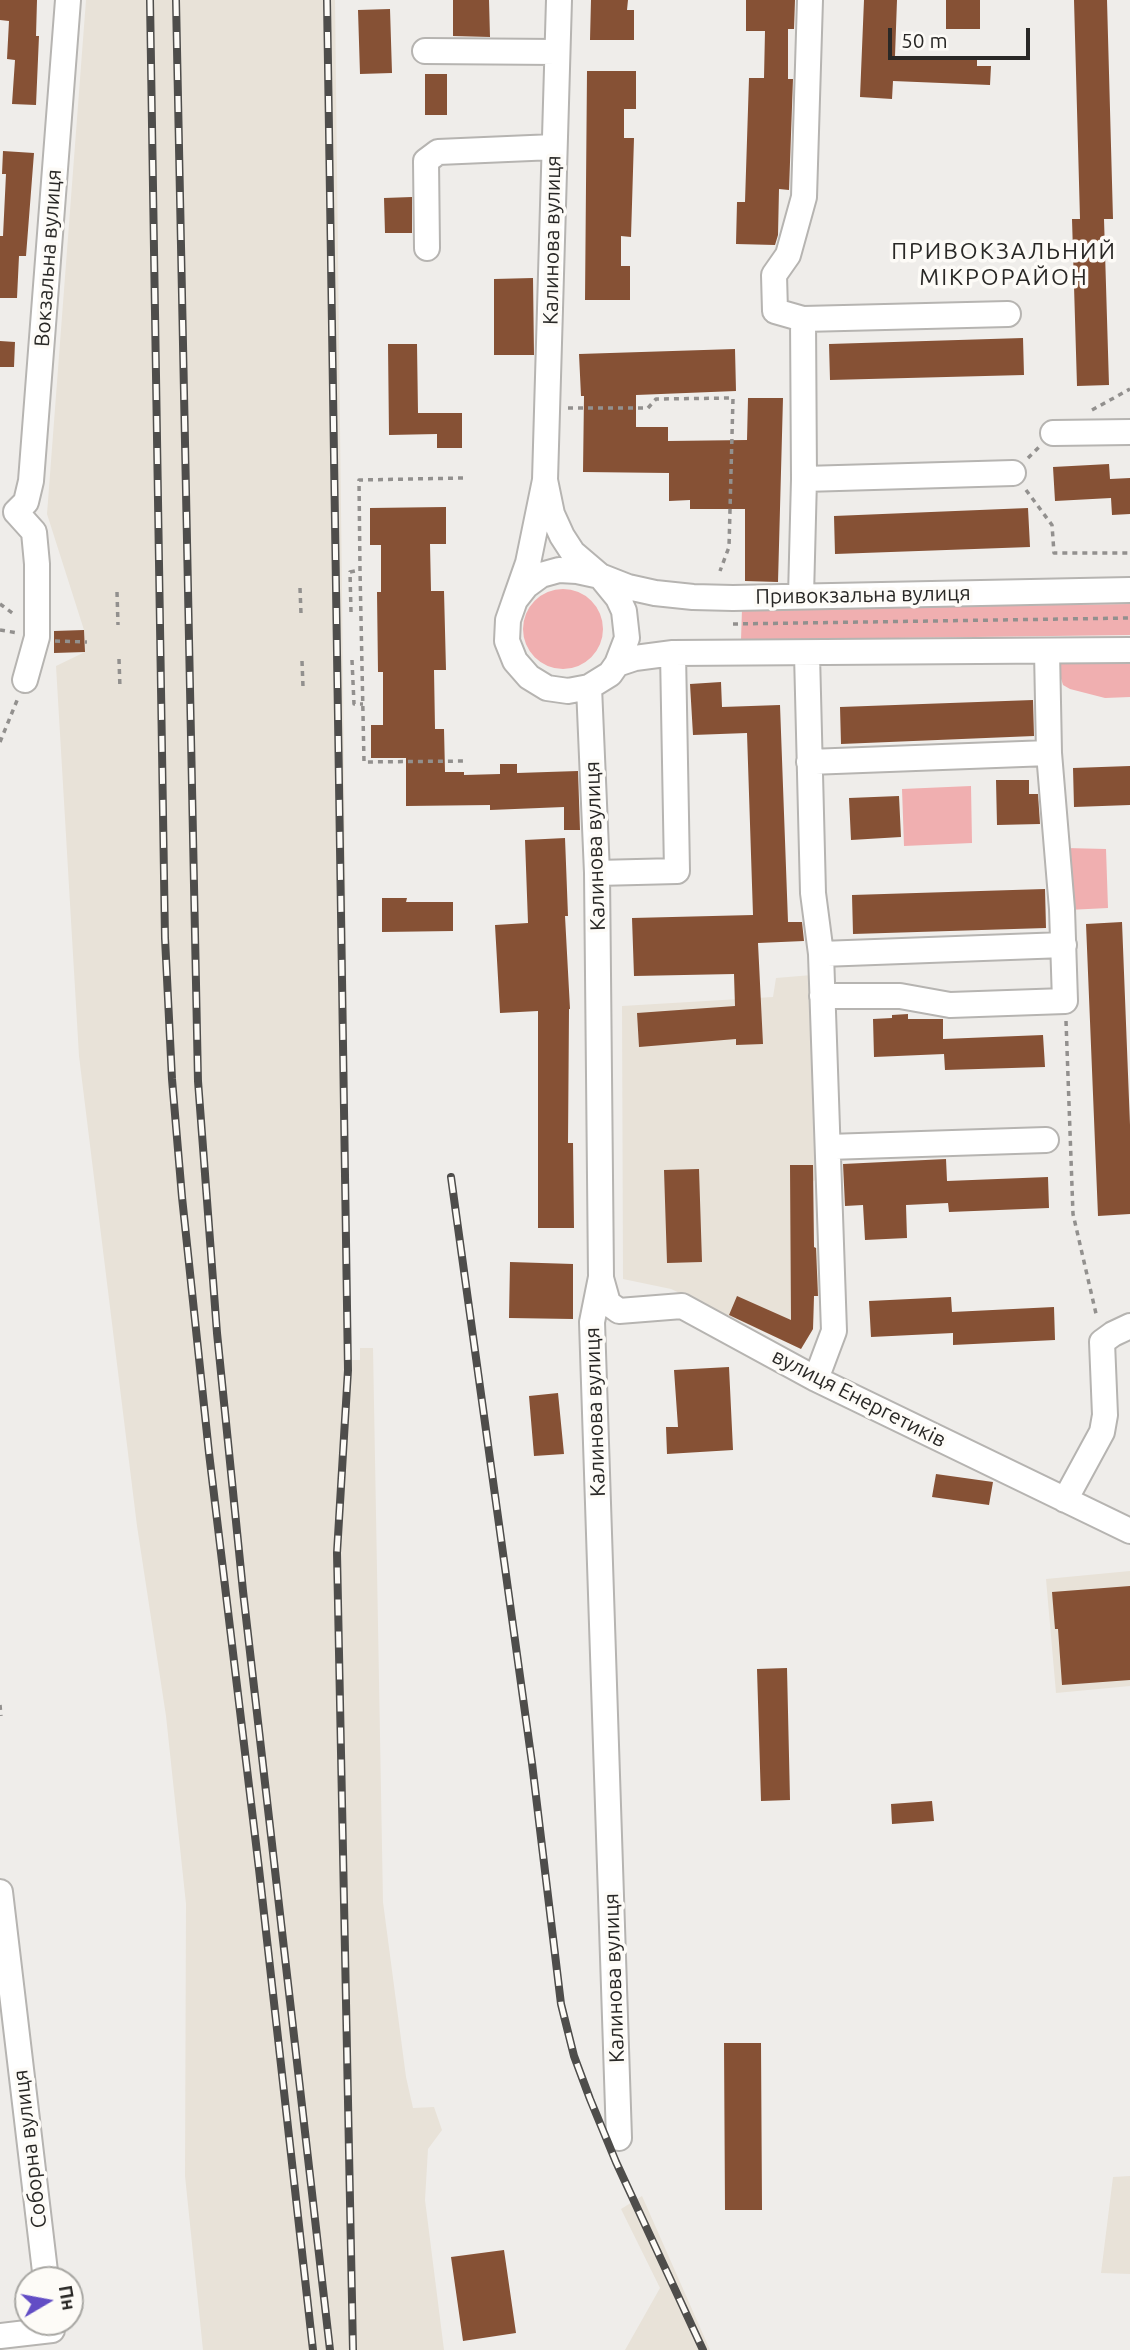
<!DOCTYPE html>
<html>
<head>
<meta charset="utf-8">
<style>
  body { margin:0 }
  #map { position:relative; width:1130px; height:2350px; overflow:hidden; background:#efedea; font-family:Ubuntu,sans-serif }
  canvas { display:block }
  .north { position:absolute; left:14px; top:2266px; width:70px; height:70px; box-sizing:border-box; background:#fdfbf7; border:2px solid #a8a7a3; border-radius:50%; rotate:80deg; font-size:19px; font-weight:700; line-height:28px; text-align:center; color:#292826 }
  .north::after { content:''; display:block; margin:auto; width:24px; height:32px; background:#624dc5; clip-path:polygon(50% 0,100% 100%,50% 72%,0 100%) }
  .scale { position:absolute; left:888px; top:28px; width:142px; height:32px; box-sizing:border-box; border:4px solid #292826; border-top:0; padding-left:9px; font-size:21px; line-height:24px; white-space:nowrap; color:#292826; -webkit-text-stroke:5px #fdfbf7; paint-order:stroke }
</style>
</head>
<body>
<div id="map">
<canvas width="1130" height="2350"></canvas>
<div class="north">Пн</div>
<div class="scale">50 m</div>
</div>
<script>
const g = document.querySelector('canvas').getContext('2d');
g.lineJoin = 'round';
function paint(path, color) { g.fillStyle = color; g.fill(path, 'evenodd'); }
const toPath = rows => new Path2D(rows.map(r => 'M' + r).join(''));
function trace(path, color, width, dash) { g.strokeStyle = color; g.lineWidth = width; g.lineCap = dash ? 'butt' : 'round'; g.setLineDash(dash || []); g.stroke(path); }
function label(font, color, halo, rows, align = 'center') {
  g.font = font + ' Ubuntu,sans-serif'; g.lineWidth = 7; g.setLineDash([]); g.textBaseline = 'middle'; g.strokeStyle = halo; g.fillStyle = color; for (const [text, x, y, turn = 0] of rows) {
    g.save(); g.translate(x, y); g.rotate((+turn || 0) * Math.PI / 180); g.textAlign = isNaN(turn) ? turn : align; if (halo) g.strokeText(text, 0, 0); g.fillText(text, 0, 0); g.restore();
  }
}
const built = toPath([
  [86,0,335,0,351,1360,360,1360,360,1348,373,1348,383,1902,406,2077,413,2108,434,2107,442,2130,428,2149,425,2200,444,2350,203,2350,185,2176,186,1904,166,1716,137,1526,79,1056,56,666,85,652,84,630,47,514],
  [812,975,819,1180,812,1181,814,1248,820,1248,820,1296,814,1296,813,1329,801,1349,671,1289,623,1279,622,1006,773,997,776,978],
  [1130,1571,1130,1686,1056,1693,1046,1579],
  [1130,2176,1130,2274,1101,2273,1113,2177],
  [642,2196,710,2350,625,2350,660,2288,621,2209]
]);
const green = toPath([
  '523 629a40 40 0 1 1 80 0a40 40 0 1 1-80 0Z',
  [1130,604,1130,635,741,640,742,609],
  [1130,660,1130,697,1105,698,1070,689,1063,685,1056,663],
  [971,786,972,843,904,846,902,789],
  [1066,848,1106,849,1108,908,1068,910]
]);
const building = toPath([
  [0,0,37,0,36,36,39,36,36,105,12,104,15,60,7,59,9,21,0,20],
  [453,0,489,0,490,37,453,36],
  [591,0,628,0,627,10,634,10,634,40,590,40],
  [746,0,795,0,794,29,788,29,788,79,793,79,789,190,779,189,778,235,775,245,736,244,737,202,745,202,749,78,764,78,765,31,746,31],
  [864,0,897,0,895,56,977,59,977,66,991,66,990,85,893,81,892,99,860,97],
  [946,0,980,0,980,29,946,29],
  [1074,0,1107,0,1113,219,1104,219,1109,385,1077,386,1072,219,1080,219],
  [390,9,392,73,360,74,358,10],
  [587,71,636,71,636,109,624,109,624,138,634,138,631,237,621,236,621,266,630,266,630,300,585,300],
  [425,74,447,74,447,115,425,115],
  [3,151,34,153,26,256,19,256,17,298,0,298,0,236,3,236,6,174,2,174],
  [412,197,412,233,385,233,384,198],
  [533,278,534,355,494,355,494,279],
  [1023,338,1024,375,830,380,829,344],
  [0,341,15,342,14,367,0,367],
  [388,344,417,344,418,413,462,413,462,448,437,448,437,434,389,435],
  [735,349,736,391,636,395,636,427,668,427,668,441,747,440,748,398,783,398,778,582,745,581,745,509,690,509,690,500,669,501,669,473,583,472,584,396,581,396,579,354],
  [1109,464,1110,479,1130,478,1130,514,1112,515,1111,498,1055,501,1053,467],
  [446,507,446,544,430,544,431,591,444,591,446,670,434,670,435,729,444,729,445,772,464,772,464,775,500,774,500,764,517,764,517,773,578,771,580,830,564,830,564,807,490,810,490,805,406,806,406,758,371,758,371,725,383,725,383,672,378,672,377,592,381,592,381,545,370,545,370,508],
  [1028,508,1030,547,835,554,834,516],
  [84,630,85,652,54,653,54,631],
  [721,682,722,707,780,705,788,922,802,922,804,941,758,943,763,1044,736,1045,736,1039,639,1047,637,1013,735,1006,734,974,634,976,632,918,753,915,747,733,693,735,690,684],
  [1033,700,1034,736,841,744,840,707],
  [1130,766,1130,805,1074,807,1073,768],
  [996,780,1029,780,1029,794,1038,794,1040,824,997,825],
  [899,796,901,837,851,840,849,798],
  [565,838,568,916,565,916,570,1009,569,1009,568,1143,573,1143,574,1228,538,1228,538,1011,500,1013,495,925,528,923,525,840],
  [1045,889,1046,928,853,934,852,895],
  [382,898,407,898,406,902,453,902,453,931,382,932],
  [1122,922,1130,1125,1130,1214,1098,1216,1086,924],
  [908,1014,908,1019,943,1019,943,1039,1043,1035,1045,1067,945,1070,944,1054,874,1057,873,1019,892,1018,892,1015],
  [946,1159,947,1181,1048,1177,1049,1208,949,1212,948,1203,906,1205,907,1238,865,1240,863,1205,845,1206,843,1164],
  [790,1165,813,1165,814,1247,816,1248,818,1296,814,1296,813,1329,801,1349,729,1315,737,1296,791,1320],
  [699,1169,702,1262,667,1263,664,1170],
  [510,1262,573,1264,573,1319,509,1318],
  [951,1297,952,1312,1054,1307,1055,1340,953,1345,953,1333,871,1337,869,1301],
  [729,1367,733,1450,667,1454,666,1427,678,1427,674,1370],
  [558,1393,564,1454,534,1456,529,1396],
  [936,1474,993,1482,989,1505,932,1497],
  [1130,1586,1130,1680,1062,1685,1058,1629,1055,1629,1052,1592],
  [787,1668,790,1800,761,1801,757,1669],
  [932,1801,934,1821,892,1824,891,1804],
  [724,2043,761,2043,762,2210,725,2210],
  [504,2250,516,2333,463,2341,451,2257]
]);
const path = toPath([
  [568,408,648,408,656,399,733,398,729,547,720,571],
  [1092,410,1130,389],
  [1028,458,1040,446],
  [463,478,359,480,360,570,364,762,466,761],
  [1026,490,1052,525,1054,553,1130,553],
  [300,588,301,614],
  [117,592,118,625],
  [0,604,15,615],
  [351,612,350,572,359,570],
  [733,624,1130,618],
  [0,630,18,633],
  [55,641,87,642],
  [119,659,120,689],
  [352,660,354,704,363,704],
  [302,661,303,687],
  [0,742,18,698],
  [1066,1021,1073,1214,1097,1318],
  [0,1705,1,1716]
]);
const minor = toPath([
  [425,51,557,52],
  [427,248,426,161,438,152,554,147],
  [803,319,1008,314],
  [1053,433,1130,432],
  [804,479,1013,473],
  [545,480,552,514,562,536,573,553,600,576,628,587,655,593,693,597,733,598,1130,590],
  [16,512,26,502,31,481,68,0],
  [16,512,34,532,37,564,37,637,25,680],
  [559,570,577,571,600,576,618,598,624,611,627,638,617,664,610,674,589,687,568,691,547,688,529,677,515,661,507,641,508,620,515,600,526,586,541,575,559,570],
  [801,596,804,479,803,319,775,311,774,275,788,255,804,197,810,0],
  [515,600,528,563,545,480,559,0],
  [807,654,813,893,821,954,834,1331,816,1379],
  [617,664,635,658,673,653,1130,650],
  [589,687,597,873,601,1277,592,1322,619,2138],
  [809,762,1049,753],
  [597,873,677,871,673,653],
  [821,954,1064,945],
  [822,996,900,996,950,1005,1065,1001,1062,909,1049,753,1047,651],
  [828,1147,1046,1140],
  [601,1278,608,1303,619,1311,682,1306,816,1379,1130,1531],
  [1065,1500,1102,1432,1105,1415,1102,1342,1113,1334,1130,1326],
  [0,1892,46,2280],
  [0,2336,52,2330]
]);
const rail = toPath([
  [150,0,165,938,172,1079,182,1197,209,1453,259,1869,313,2350],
  [176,0,198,1081,217,1333,243,1591,330,2350],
  [327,0,348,1370,337,1553,353,2350],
  [451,1177,532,1763,561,2004,574,2056,590,2099,616,2162,703,2350]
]);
const streetNames = [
  ["Калинова вулиця",552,240,-89],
  ["Вокзальна вулиця",48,258,-86],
  ["Привокзальна вулиця",863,595,-1],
  ["Калинова вулиця",595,846,-92],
  ["вулиця Енергетиків",859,1398,27],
  ["Калинова вулиця",595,1412,-92],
  ["Калинова вулиця",614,1978,-92],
  ["Соборна вулиця",30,2149,-97]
];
const neighbourhoodNames = [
  ["ПРИВОКЗАЛЬНИЙ",1004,251],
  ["МІКРОРАЙОН",1004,277]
];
paint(built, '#e8e2d8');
paint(green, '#f0afb0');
paint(building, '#865135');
trace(minor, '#b6b4b1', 28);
trace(path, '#92908e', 3.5, [5, 5]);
trace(minor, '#fff', 24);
trace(rail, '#4e4d4b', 8);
trace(rail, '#fdfbf7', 5, [16]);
label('21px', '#292826', '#fdfbf7', streetNames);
g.letterSpacing = '2px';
label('23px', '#292826', '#fdfbf7', neighbourhoodNames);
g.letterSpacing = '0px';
</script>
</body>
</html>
